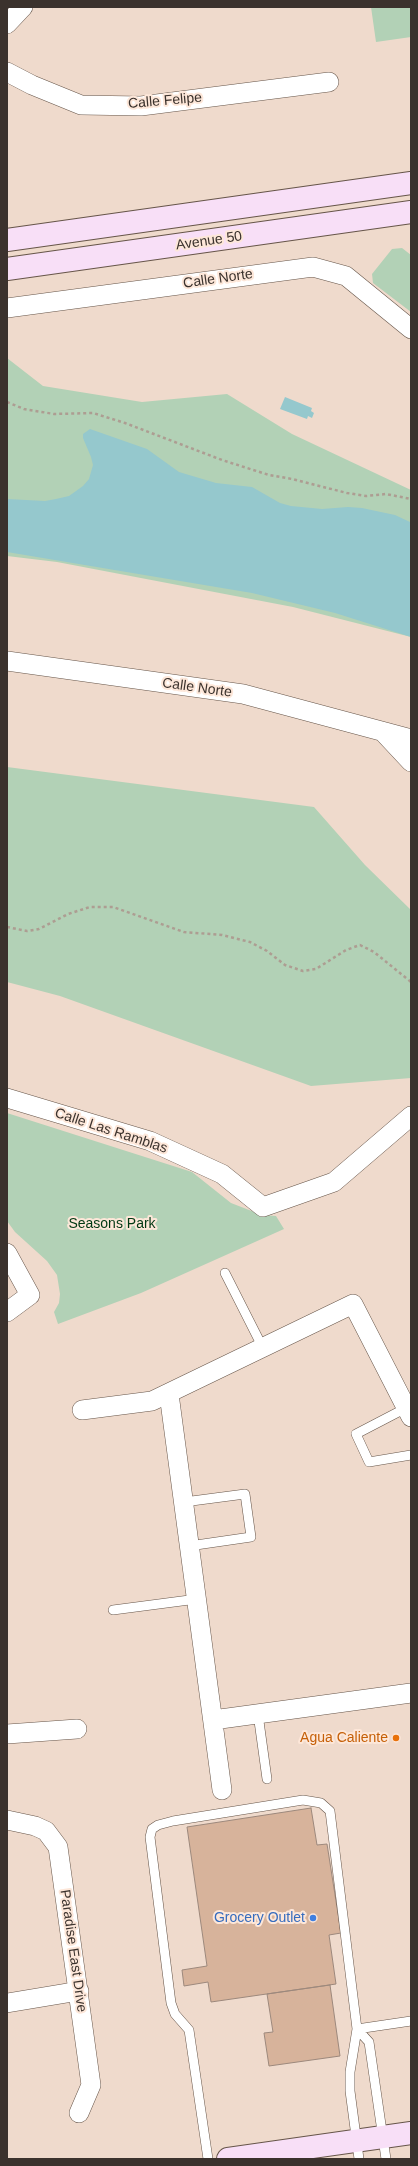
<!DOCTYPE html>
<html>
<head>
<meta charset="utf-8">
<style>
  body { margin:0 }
  #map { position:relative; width:418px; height:2166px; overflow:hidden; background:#efdacc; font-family:Arial,sans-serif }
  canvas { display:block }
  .frame { position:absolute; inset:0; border:8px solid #3b322d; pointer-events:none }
</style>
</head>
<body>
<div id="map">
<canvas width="418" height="2166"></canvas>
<div class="frame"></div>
</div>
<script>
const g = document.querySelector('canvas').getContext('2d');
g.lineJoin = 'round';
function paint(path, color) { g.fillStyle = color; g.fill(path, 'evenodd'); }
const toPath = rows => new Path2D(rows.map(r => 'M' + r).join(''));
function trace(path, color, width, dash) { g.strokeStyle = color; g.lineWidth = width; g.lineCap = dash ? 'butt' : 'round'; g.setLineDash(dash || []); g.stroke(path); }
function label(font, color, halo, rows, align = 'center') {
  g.font = font + ' Arial,sans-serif'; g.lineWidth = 4; g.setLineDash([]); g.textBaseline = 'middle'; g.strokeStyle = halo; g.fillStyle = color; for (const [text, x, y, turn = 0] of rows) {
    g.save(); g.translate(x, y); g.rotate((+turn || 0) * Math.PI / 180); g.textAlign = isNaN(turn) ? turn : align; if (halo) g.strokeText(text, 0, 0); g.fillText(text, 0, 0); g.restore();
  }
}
const green = toPath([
  [371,7,411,7,411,37,376,42],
  [402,248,411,255,411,312,373,283,372,274,392,249],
  [7,358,43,386,142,402,227,394,292,434,411,490,411,637,293,607,57,562,7,556],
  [7,767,314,807,365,865,411,910,411,1078,311,1086,60,996,7,982],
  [7,1113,192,1172,231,1203,262,1215,276,1216,284,1229,141,1293,58,1324,54,1312,59,1303,60,1294,57,1275,47,1261,15,1232,7,1221]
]);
const water = toPath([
  [285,397,312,408,311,411,314,413,312,418,308,416,307,419,280,409],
  [90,429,147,449,179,472,216,483,252,487,280,503,291,506,322,509,348,507,362,508,395,515,410,522,411,637,335,613,252,593,7,552,7,499,45,501,56,499,69,496,83,486,89,479,93,465,91,457,83,438,83,434]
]);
const building = toPath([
  [311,1808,317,1845,327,1844,341,1933,329,1935,336,1984,211,2002,208,1982,184,1986,182,1970,207,1966,187,1827,311,1808],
  [330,1985,340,2056,269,2066,264,2033,273,2032,267,1994,330,1985]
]);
const path = toPath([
  [7,402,24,409,54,414,93,413,125,423,222,460,269,475,292,479,347,493,366,496,386,494,411,499],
  [7,927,27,931,39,929,68,914,90,907,113,907,184,932,222,935,250,942,267,951,285,965,303,971,316,969,346,950,360,945,374,952,411,982]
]);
const lane = toPath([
  [225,1273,263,1348],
  [406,1408,356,1434,369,1462,411,1455],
  [184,1502,245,1494,251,1537,189,1546],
  [113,1610,197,1599],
  [258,1714,267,1779],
  [357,2029,369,2042,386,2159],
  [357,2029,411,2021],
  [208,2159,189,2030,175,2014,171,2003,150,1837,152,1829,158,1825,173,1821,303,1800,321,1803,330,1811,357,2029,350,2072,350,2091,359,2159]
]);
const street = toPath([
  [7,24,23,7],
  [7,72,32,85,81,105,141,106,329,82],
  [7,308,313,267,346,276,411,329],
  [7,661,243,694,411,739],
  [383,732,411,762],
  [7,1098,150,1141,222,1174,263,1207,334,1182,411,1116],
  [7,1253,30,1295,7,1312],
  [169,1394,222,1790],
  [82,1410,152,1401,353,1304,411,1417],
  [213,1720,411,1693],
  [7,1734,77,1729],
  [7,1820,35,1826,46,1831,58,1847,91,2085,79,2113],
  [7,2003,79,1991]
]);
const secondary = toPath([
  [7,240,411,183],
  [7,269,411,212],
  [228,2159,411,2133]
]);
const markers = [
  [396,1738,4,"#e8710a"],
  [313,1918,4,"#3f7fe0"]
];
const streetNames = [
  ["Calle Felipe",165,101,-5],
  ["Avenue 50",209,241,-8],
  ["Calle Norte",218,279,-8],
  ["Calle Norte",197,688,8],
  ["Calle Las Ramblas",111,1131,18],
  ["Paradise East Drive",73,1951,82]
];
const parkNames = [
  ["Seasons Park",112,1224]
];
const foodNames = [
  ["Agua Caliente",388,1738]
];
const shopNames = [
  ["Grocery Outlet",305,1918]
];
paint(green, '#b2d1b6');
paint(water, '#95c8cd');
paint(building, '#d7b39b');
trace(building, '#9c887c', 1);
trace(lane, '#665549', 10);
trace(street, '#665549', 20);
trace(secondary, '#665549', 24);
trace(path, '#ad9d92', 2.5, [3, 3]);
trace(lane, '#fff', 9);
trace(street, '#fff', 19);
trace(secondary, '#f8dff7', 22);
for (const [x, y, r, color] of markers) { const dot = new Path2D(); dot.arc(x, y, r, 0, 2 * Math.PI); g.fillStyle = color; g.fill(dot); trace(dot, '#fde7d9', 1.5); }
label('14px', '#3b322d', '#fde7d9', streetNames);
label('14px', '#013813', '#fde7d9', parkNames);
label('14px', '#c56008', '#fde7d9', foodNames, 'right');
label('14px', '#366cbe', '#fde7d9', shopNames, 'right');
</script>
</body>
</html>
